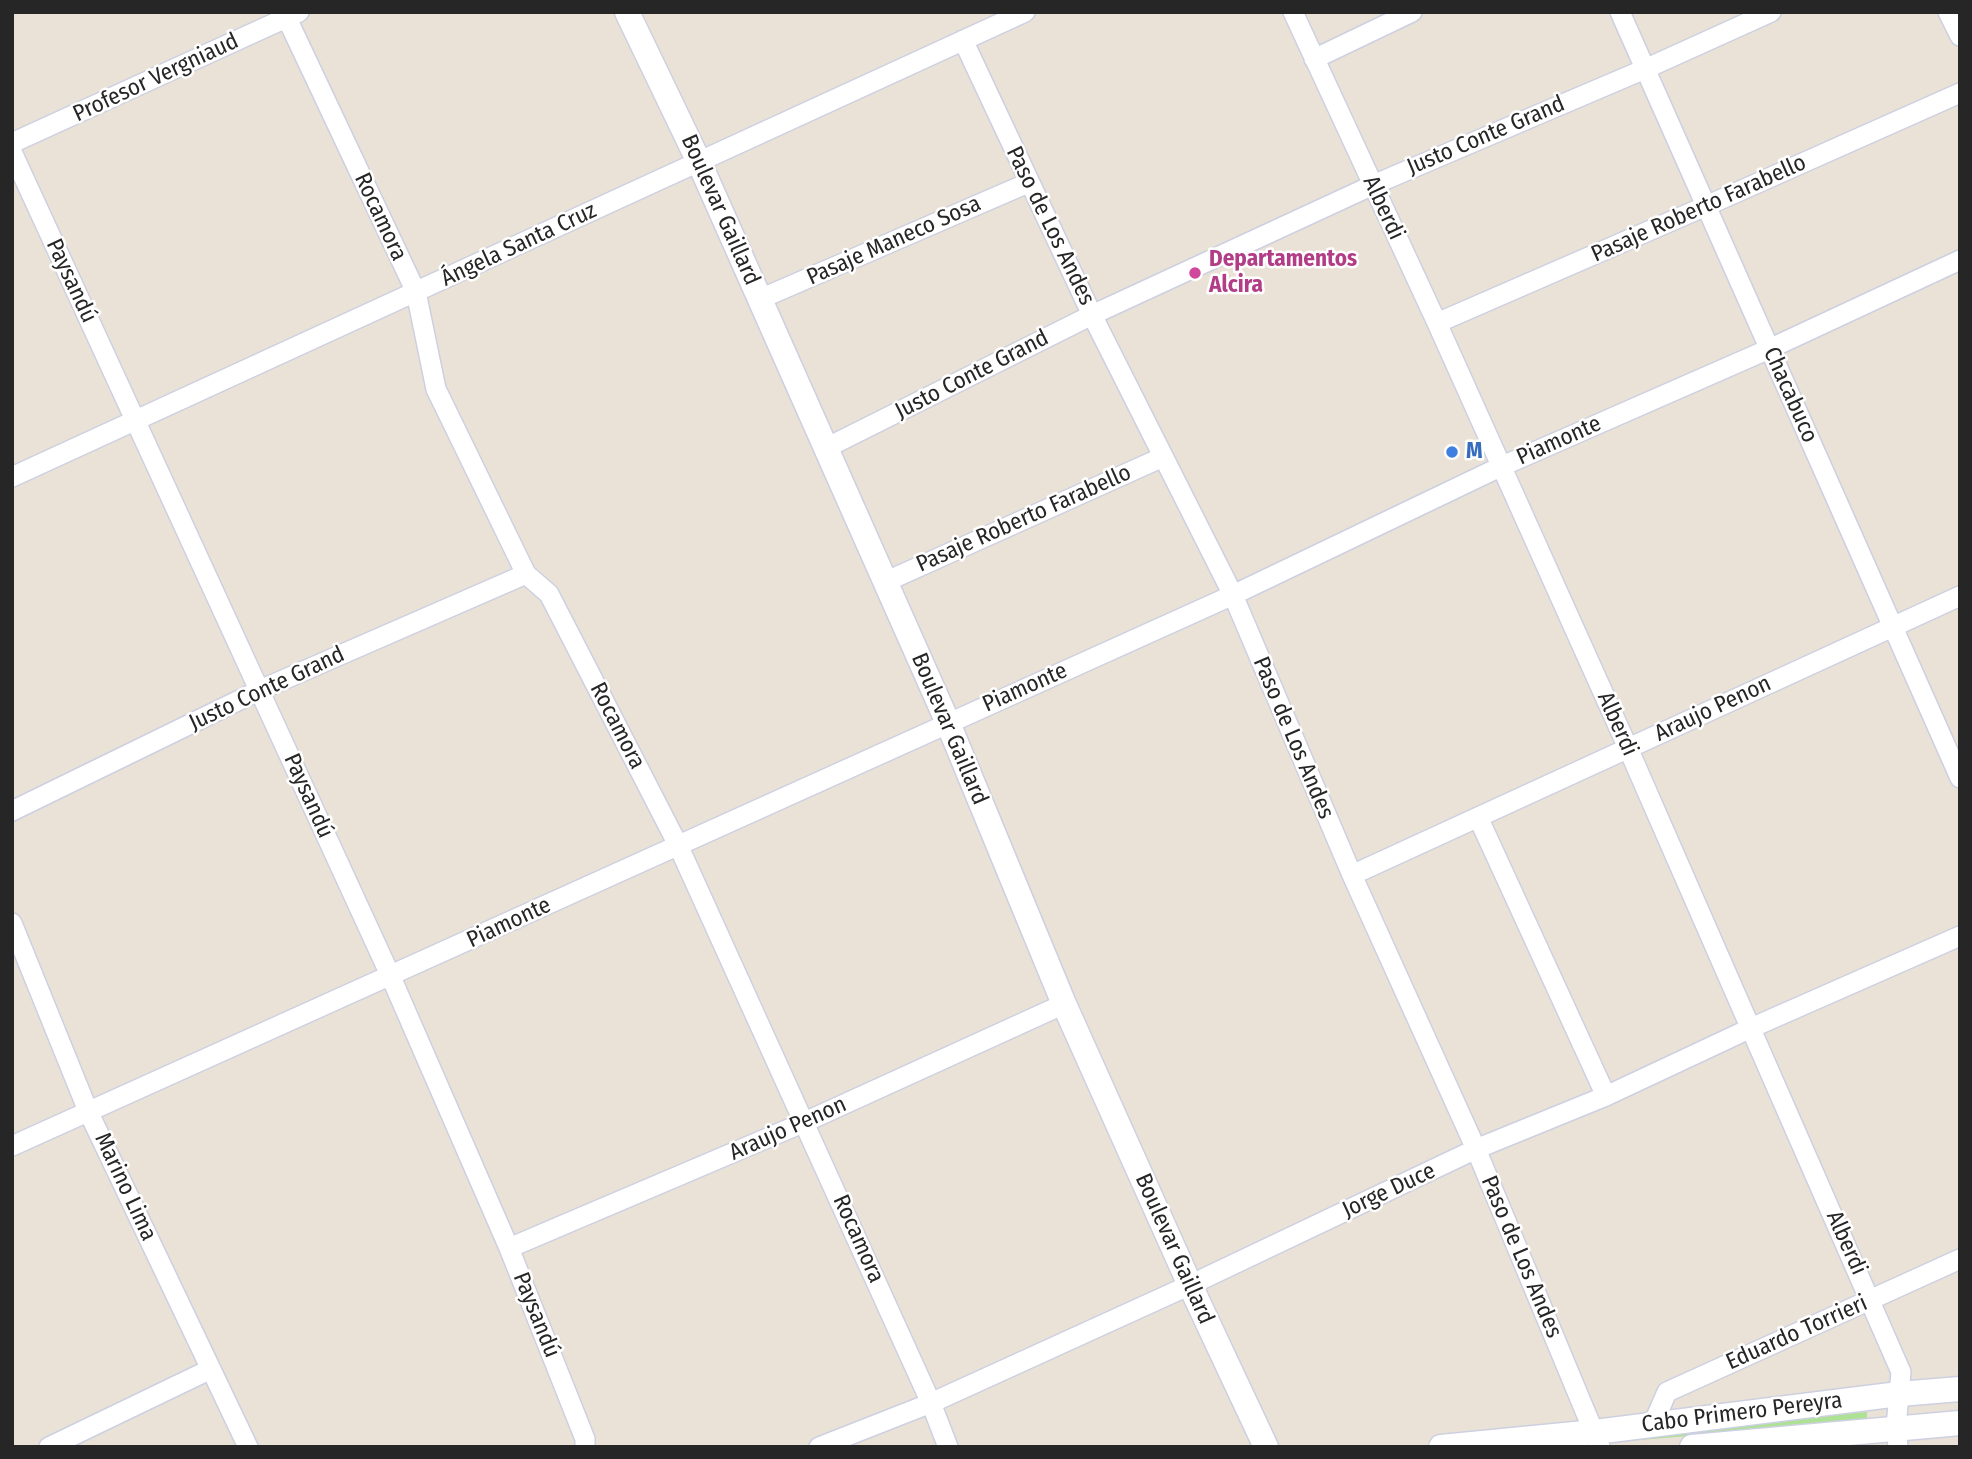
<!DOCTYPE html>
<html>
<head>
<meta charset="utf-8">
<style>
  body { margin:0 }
  #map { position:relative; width:1972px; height:1459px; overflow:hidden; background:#eae2d7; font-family:"Fira Sans Condensed",sans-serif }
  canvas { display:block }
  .frame { position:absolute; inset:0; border:14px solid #262626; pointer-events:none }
</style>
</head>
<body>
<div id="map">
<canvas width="1972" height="1459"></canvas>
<div class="frame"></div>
</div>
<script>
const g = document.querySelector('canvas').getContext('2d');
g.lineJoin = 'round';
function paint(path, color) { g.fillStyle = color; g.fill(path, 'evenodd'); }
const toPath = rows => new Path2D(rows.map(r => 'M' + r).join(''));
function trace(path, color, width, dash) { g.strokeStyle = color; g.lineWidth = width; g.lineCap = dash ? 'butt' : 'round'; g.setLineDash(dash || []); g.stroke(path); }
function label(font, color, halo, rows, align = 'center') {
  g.font = font + ' "Fira Sans Condensed",sans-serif'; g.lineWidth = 5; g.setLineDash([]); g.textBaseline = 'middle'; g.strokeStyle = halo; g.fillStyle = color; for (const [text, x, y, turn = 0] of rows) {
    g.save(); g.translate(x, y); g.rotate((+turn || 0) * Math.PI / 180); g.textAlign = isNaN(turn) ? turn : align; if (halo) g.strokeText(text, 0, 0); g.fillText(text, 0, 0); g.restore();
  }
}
const green = toPath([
  [1867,1412,1867,1421,1616,1442,1616,1434]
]);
const minor = toPath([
  [284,12,416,292,436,389,526,574,549,594,678,845,931,1403,948,1447],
  [1293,12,1437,323,1628,748,1901,1372,1896,1427,1898,1447],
  [1620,12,1960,778],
  [1948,12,1960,36],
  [963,40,1092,315,1233,595,1352,875,1476,1149,1600,1447],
  [1314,59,1412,12],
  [12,143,299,12],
  [12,152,391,977,509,1248,585,1439,585,1447],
  [760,299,1028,183],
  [1437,323,1706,206,1960,93],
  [826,448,1092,315,1373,185,1645,69,1771,12],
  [12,477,1025,12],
  [885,582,1163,457],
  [12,811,260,690,526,574],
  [1478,817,1606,1096],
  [1352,875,1960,596],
  [12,923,88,1111,248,1447],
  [12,1146,1233,595,1500,467,1769,349,1960,260],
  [509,1248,805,1122,1064,1004],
  [1653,1424,1667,1392,1960,1259],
  [49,1447,211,1369],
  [819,1447,931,1403,1190,1285,1476,1149,1606,1096,1751,1028,1960,936]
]);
const tertiary = toPath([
  [627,12,699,162,948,723,1064,1004,1190,1285,1266,1447],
  [1441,1447,1595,1432,1899,1394,1960,1389],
  [1692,1447,1960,1423]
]);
const markers = [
  [1195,273,7,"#d1479c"],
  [1452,452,7,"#3f7fe0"]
];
const streetNames = [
  ["Profesor Vergniaud",156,78,-25],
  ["Justo Conte Grand",1486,136,-23],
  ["Alberdi",1383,208,65],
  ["Pasaje Roberto Farabello",1699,209,-24],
  ["Boulevar Gaillard",720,210,66],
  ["Rocamora",380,217,65],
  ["Paso de Los Andes",1050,226,64],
  ["Pasaje Maneco Sosa",894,241,-24],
  ["Ángela Santa Cruz",519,245,-25],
  ["Paysandú",71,281,65],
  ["Justo Conte Grand",972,375,-27],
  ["Chacabuco",1790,395,66],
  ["Piamonte",1559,441,-24],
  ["Pasaje Roberto Farabello",1024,519,-24],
  ["Piamonte",1025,688,-24],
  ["Justo Conte Grand",267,689,-25],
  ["Araujo Penon",1713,709,-25],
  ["Alberdi",1617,724,66],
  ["Rocamora",617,726,63],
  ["Boulevar Gaillard",949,729,67],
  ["Paso de Los Andes",1293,738,67],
  ["Paysandú",308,796,66],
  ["Piamonte",509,923,-25],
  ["Araujo Penon",788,1129,-24],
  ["Marino Lima",125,1187,65],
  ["Jorge Duce",1389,1191,-25],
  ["Rocamora",858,1239,66],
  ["Alberdi",1846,1243,66],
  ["Boulevar Gaillard",1174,1249,66],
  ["Paso de Los Andes",1521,1257,67],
  ["Paysandú",536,1315,68],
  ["Eduardo Torrieri",1797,1333,-24],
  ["Cabo Primero Pereyra",1742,1413,-7]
];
const hotelNames = [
  ["Departamentos",1209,260],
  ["Alcira",1209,286]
];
const shopNames = [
  ["M",1466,452]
];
paint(green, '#ade193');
trace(minor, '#cdd0e0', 22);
trace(tertiary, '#cdd0e0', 27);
trace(minor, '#fff', 19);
trace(tertiary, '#fff', 24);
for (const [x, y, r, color] of markers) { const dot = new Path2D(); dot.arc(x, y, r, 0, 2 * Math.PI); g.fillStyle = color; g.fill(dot); trace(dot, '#fff', 2.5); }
label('23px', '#262626', '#fff', streetNames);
label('bold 23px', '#b23c85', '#fff', hotelNames, 'left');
label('bold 23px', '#366cbe', '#fff', shopNames, 'left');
</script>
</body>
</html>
